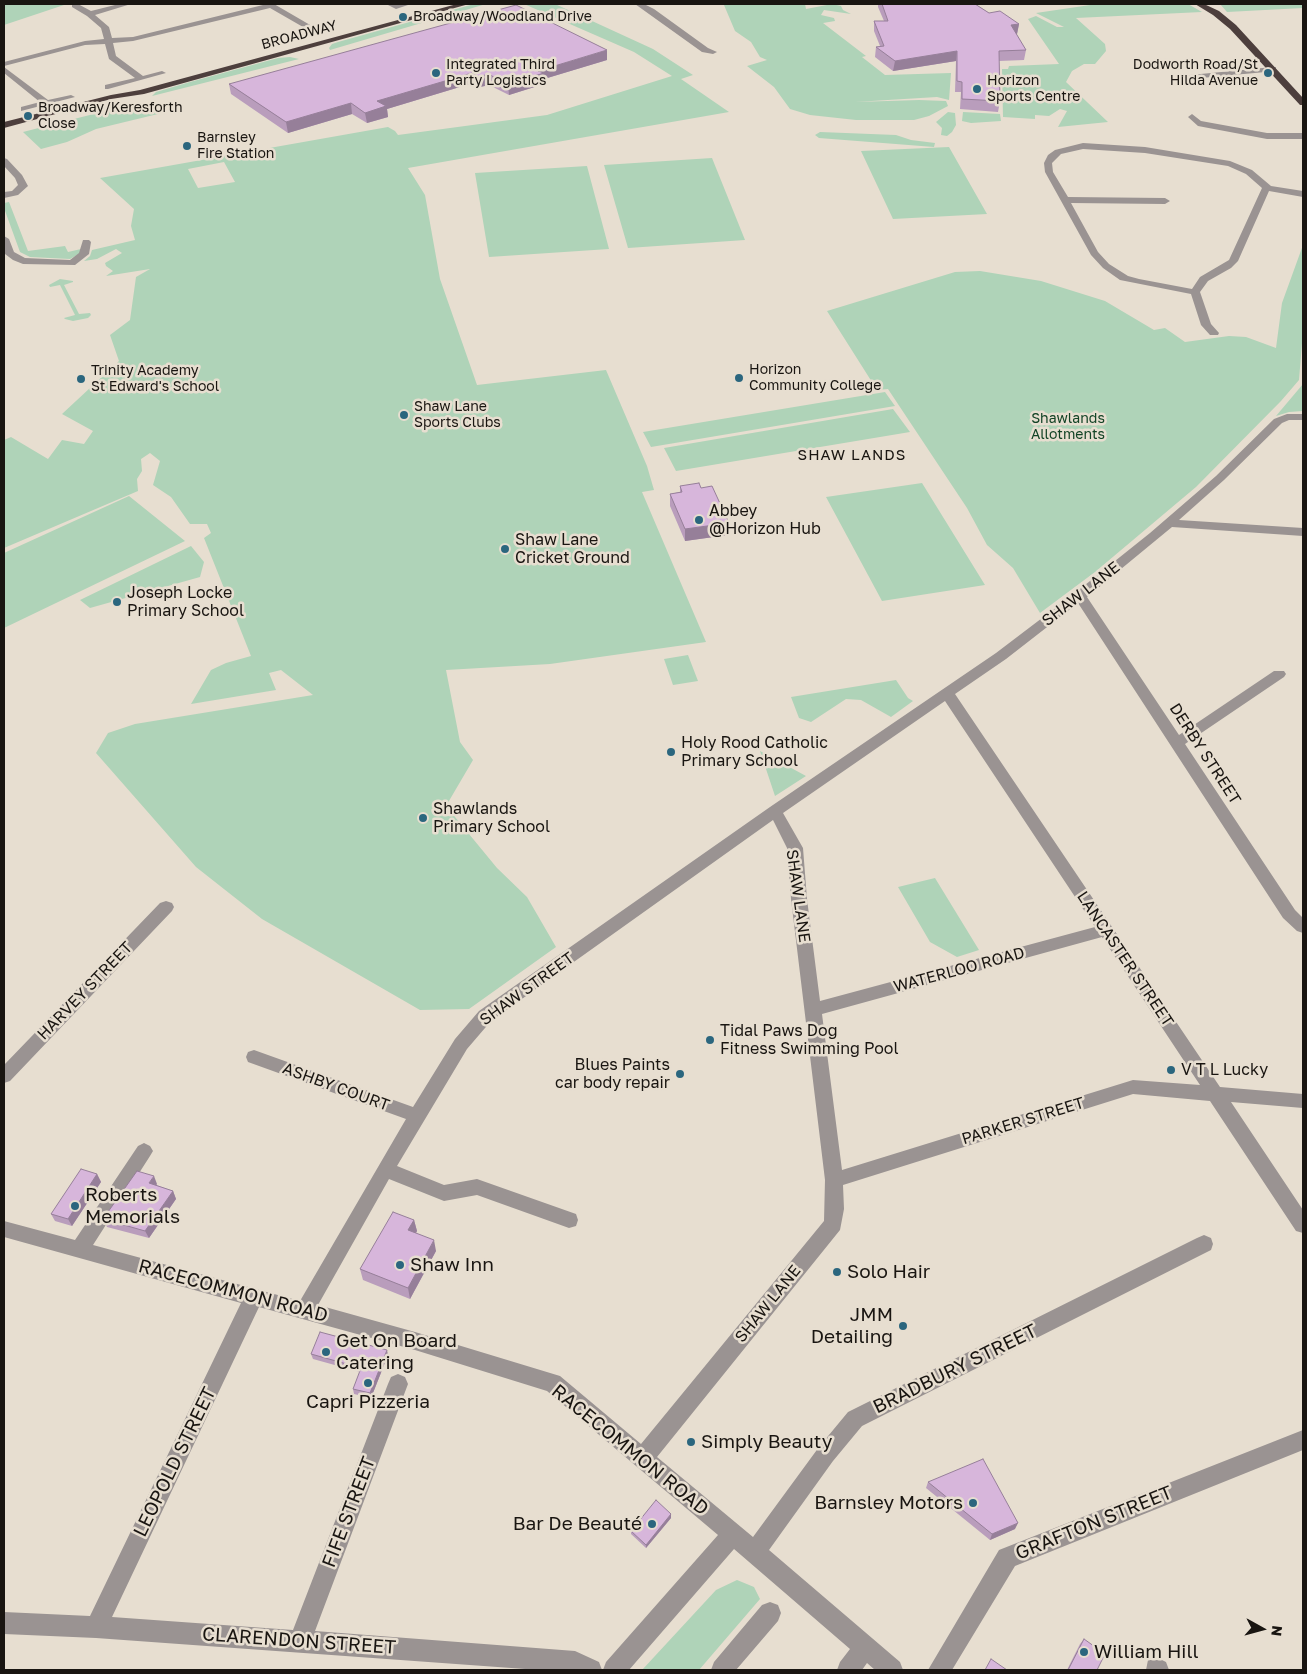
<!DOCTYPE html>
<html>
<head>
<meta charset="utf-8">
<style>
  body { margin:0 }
  #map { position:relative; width:1307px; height:1674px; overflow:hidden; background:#e7ded0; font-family:"Golos Text",sans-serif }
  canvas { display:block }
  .frame { position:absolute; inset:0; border:5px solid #191511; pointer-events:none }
  .north { position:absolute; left:1237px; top:1604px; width:50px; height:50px; -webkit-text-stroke:4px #e7ded0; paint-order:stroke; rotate:97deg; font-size:14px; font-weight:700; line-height:20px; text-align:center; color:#191511 }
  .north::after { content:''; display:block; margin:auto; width:18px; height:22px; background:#191511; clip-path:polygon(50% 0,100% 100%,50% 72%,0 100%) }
</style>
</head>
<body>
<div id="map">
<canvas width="1307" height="1674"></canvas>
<div class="frame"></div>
<div class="north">N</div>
</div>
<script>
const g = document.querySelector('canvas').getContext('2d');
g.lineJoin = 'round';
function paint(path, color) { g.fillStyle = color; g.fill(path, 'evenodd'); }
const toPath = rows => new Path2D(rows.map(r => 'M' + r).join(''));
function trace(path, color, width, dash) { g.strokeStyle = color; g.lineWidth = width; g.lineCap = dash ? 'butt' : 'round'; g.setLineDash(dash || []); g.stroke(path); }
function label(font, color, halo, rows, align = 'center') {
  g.font = font + ' "Golos Text",sans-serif'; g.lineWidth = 5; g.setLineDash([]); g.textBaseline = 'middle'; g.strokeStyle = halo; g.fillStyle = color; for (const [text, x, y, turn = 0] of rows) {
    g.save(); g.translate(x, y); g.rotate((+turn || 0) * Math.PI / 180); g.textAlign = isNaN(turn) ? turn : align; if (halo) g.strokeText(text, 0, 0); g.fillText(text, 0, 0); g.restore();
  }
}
const green = toPath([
  [4,4,67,4,4,25],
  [474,4,486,4,330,50,329,48,332,44,338,42],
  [524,4,555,4,653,49,693,75,681,79,729,112,408,168,425,195,440,279,477,385,606,370,647,466,654,490,642,492,706,642,550,664,446,670,460,742,473,760,446,806,497,868,527,897,556,947,469,1009,420,1010,262,919,196,867,96,753,108,733,135,724,313,695,281,670,269,673,276,690,191,704,211,670,226,663,251,656,204,538,211,533,207,524,190,524,171,497,153,485,160,461,150,453,141,459,142,471,137,479,138,491,4,548,4,440,11,437,48,459,62,440,84,444,93,431,62,414,119,361,110,335,130,320,136,277,150,269,106,276,113,271,106,266,105,263,122,253,116,249,97,259,84,261,90,256,92,250,135,240,131,226,134,209,100,178,388,127,395,131,398,135,547,115,672,76,634,52],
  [224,162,235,182,198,188,188,169],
  [754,4,807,4,805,4,806,9,832,4,841,6,843,10,851,14,824,10,821,15,834,18,835,21,823,23,866,56,862,57,885,75,951,73,949,100,937,97,855,102,919,100,946,101,948,106,929,116,914,120,856,120,810,115,790,109,774,87,747,66,767,60,760,57,751,42,735,31,724,5],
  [1097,4,1188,4,1202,12,1076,18,1105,44,1106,51,1095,64,1084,64,1072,71,1066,82,1108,122,1058,127,1067,111,1060,109,1049,116,1035,115,1035,119,1003,117,1002,69,1008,69,1009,66,1059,64,1028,19,1036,16,1057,27,1064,27,1036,13],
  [1220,4,1303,4,1303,8,1227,12],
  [290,57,299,59,152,96,156,92,190,82,278,58],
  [133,104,145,105,158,114,96,129,67,142,41,149,23,132],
  [948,112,955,113,956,125,952,132,947,136,941,135,942,128,936,122],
  [963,112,1000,114,1001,121,971,123,962,121],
  [820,132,896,135,911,140,935,143,934,147,819,138,815,135],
  [949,147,987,214,893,219,861,151],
  [712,158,745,240,628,248,604,165],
  [587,166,609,249,489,257,475,173],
  [9,202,28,251,65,246,68,252,81,249,81,253,70,259,30,257,20,252,4,208,4,203],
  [1303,245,1303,331,1299,380,1281,401,1196,487,1095,572,1040,613,1013,568,987,545,967,508,888,389,877,390,827,311,955,272,980,271,1041,281,1105,301,1154,330,1165,328,1185,342,1229,336,1246,337,1276,348,1282,303],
  [60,279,73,281,73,282,64,285,79,314,90,313,91,315,88,318,73,321,65,319,64,318,75,315,60,285,50,287,49,285],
  [1303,384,1303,411,1289,412,1276,416],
  [885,392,895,406,651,447,643,432],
  [893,409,910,432,676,471,664,448],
  [922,483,985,585,882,601,826,497],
  [129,496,185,541,4,628,4,553],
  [191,546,204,562,200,577,90,608,80,600],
  [688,655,698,681,673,685,664,659],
  [896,680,908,698,913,701,891,717,861,700,846,699,811,722,799,718,791,697],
  [760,751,806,776,775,796],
  [935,878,979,950,957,957,930,942,898,887],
  [737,1580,754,1587,760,1599,699,1670,642,1670,716,1590]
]);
const minor = toPath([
  [72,4,78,4,91,11,119,4,131,4,95,15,109,27,112,38,133,37,267,4,274,4,317,29,327,27,331,29,294,39,294,35,310,31,270,8,133,41,113,43,116,56,143,76,162,71,166,73,108,89,105,89,105,85,135,78,109,59,105,44,85,45,4,66,4,62,85,41,104,39,101,28,87,16,72,7,72,4],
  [386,4,407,4,408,5,396,9,386,4],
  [635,4,644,4,654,9,708,48,717,52,713,54,702,52,635,4],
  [4,67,48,100,71,95,75,97,21,111,21,107,40,102,4,73,4,67],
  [1273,67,1276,67,1276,71,1180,80,1176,78,1180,76,1273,67],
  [1192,114,1201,121,1267,133,1303,133,1303,139,1267,139,1198,126,1188,117,1192,114],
  [1083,143,1145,147,1230,161,1252,170,1271,186,1303,191,1303,197,1269,191,1238,261,1231,268,1208,281,1200,292,1211,324,1219,333,1218,335,1210,335,1201,325,1191,294,1120,280,1103,268,1091,255,1045,172,1044,163,1048,155,1055,150,1083,143],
  [1083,149,1145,153,1228,166,1246,174,1262,188,1229,260,1200,277,1192,289,1139,279,1128,276,1109,264,1098,252,1071,203,1165,204,1170,201,1165,198,1068,197,1053,172,1052,163,1061,154,1083,149],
  [4,158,7,159,22,175,28,186,18,195,4,198,4,192,12,191,18,185,15,178,4,166,4,158],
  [4,236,9,239,14,252,25,258,70,260,79,253,83,240,89,240,91,242,89,254,75,265,23,264,13,260,5,254,4,236],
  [1287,414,1303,414,1303,420,1289,420,1282,423,1224,480,1179,520,1303,528,1303,536,1172,527,1087,597,1179,735,1274,671,1284,671,1286,674,1284,677,1185,744,1295,910,1303,918,1303,933,1297,931,1283,918,1078,603,1006,659,955,694,1220,1087,1303,1094,1303,1108,1231,1102,1303,1210,1303,1233,1296,1231,1210,1101,1133,1094,843,1185,844,1209,840,1230,657,1457,753,1537,819,1447,848,1412,1197,1238,1204,1235,1211,1238,1213,1244,1211,1250,862,1426,833,1461,769,1550,900,1662,903,1670,875,1670,867,1663,862,1670,837,1670,840,1662,850,1649,734,1549,629,1670,603,1670,606,1662,718,1535,547,1391,415,1350,259,1307,112,1617,293,1630,388,1384,391,1377,398,1374,405,1377,408,1384,315,1631,575,1651,599,1662,602,1670,539,1670,96,1638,4,1634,4,1612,90,1616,241,1303,4,1237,4,1221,75,1240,138,1146,144,1143,150,1146,153,1151,150,1156,93,1245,300,1301,406,1119,248,1062,246,1057,248,1052,254,1050,413,1107,455,1039,479,1011,770,807,996,653,1075,593,1150,533,1216,476,1274,419,1287,414],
  [945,701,1095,927,820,1001,807,899,803,848,783,813,945,701],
  [773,820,787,848,791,899,825,1180,824,1221,641,1444,560,1376,415,1332,318,1305,389,1179,444,1201,477,1195,569,1228,576,1226,578,1220,576,1214,477,1179,444,1185,397,1166,467,1049,491,1021,773,820],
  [1102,937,1200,1085,1133,1080,842,1170,822,1014,1102,937],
  [166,901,172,903,174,907,172,911,10,1081,4,1083,4,1065,160,903,166,901],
  [1303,1430,1303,1450,1015,1566,952,1670,928,1670,999,1550,1303,1430],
  [770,1602,778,1605,781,1613,778,1621,736,1670,711,1670,714,1662,762,1605,770,1602],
  [1156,1657,1166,1662,1169,1670,1146,1670,1148,1660,1156,1657]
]);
const highway = toPath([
  [457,4,469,4,144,94,111,99,4,128,4,122,111,95,140,90,457,4],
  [1195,4,1204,4,1219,11,1236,25,1303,98,1303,105,1300,105,1230,29,1213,15,1195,4]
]);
const wall = toPath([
  [878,4,975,4,989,13,1019,24,1017,34,1016,34,1026,50,1024,60,999,61,1000,101,998,112,960,109,961,92,955,92,956,61,893,71,875,57,876,47,880,46,874,31,874,21,884,21,878,7],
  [607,60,544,79,544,84,509,95,489,85,480,87,473,83,387,109,388,117,367,123,352,114,288,133,231,94,229,84],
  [680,486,701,488,729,523,728,535,685,541,670,506,670,494,680,492],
  [97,1174,101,1182,72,1226,55,1221,51,1214],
  [157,1184,156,1185,173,1191,176,1199,149,1238,107,1227,103,1219],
  [414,1220,417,1231,416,1233,436,1251,410,1299,363,1280,360,1269],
  [311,1354,388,1355,371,1398,354,1394,353,1389,360,1372,313,1359],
  [928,1482,1015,1529,990,1540,926,1488],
  [671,1514,671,1518,646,1548,631,1534,631,1531],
  [1084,1639,1097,1670,1067,1670,1080,1644]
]);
const shadedWall = toPath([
  [1019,24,1017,34,1009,35,1011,25],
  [607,50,607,60,544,79,544,84,509,95,508,84,538,71],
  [957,51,956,61,893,71,895,61],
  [472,73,473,83,387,109,388,117,367,123,365,113,377,101],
  [488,74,489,85,480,87,479,77],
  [351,103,352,114,288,133,286,122],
  [729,523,728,535,685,541,685,529],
  [97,1174,101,1182,72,1226,68,1219],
  [154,1176,157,1184,153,1191,149,1183],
  [173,1191,176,1199,149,1238,145,1231],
  [414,1220,417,1231,411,1241,408,1230],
  [434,1240,436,1251,410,1299,408,1288],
  [387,1350,388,1355,371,1398,370,1393],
  [671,1514,671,1518,646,1548,646,1545],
  [1018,1523,1015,1529,990,1540,992,1534]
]);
const building = toPath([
  [882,4,975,4,989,13,1000,11,1019,24,1011,25,1026,50,999,51,1000,101,962,99,962,82,957,81,957,51,895,61,876,47,884,46,874,21,888,21,882,4],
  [516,5,607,50,538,71,544,73,508,84,488,74,479,77,472,73,377,101,386,106,365,113,351,103,286,122,229,84,516,5],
  [699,483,701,488,712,486,729,523,685,529,670,494,682,492,680,486,699,483],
  [81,1169,97,1174,68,1219,51,1214,81,1169],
  [137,1171,154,1176,149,1183,173,1191,145,1231,103,1219,137,1171],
  [393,1212,414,1220,408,1230,434,1240,408,1288,360,1269,393,1212],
  [320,1332,387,1350,370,1393,353,1389,361,1368,311,1354,320,1332],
  [983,1459,1018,1523,992,1534,928,1482,983,1459],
  [656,1500,671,1514,646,1545,631,1531,656,1500],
  [1084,1639,1105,1654,1097,1670,1068,1670,1084,1639],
  [991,1659,1007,1670,985,1670,991,1659]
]);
const markers = [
  [403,17,5,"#2b667e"],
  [436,73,5,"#2b667e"],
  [1268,73,5,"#2b667e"],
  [977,89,5,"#2b667e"],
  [28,116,5,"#2b667e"],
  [187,146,5,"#2b667e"],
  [739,378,5,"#2b667e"],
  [81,379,5,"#2b667e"],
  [404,415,5,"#2b667e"],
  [699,520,5,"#2b667e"],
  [505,549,5,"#2b667e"],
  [117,602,5,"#2b667e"],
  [671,752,5,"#2b667e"],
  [423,818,5,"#2b667e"],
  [710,1040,5,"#2b667e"],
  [1171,1070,5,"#2b667e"],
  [680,1074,5,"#2b667e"],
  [75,1206,5,"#2b667e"],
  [400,1265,5,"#2b667e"],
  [837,1272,5,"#2b667e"],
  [903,1326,5,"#2b667e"],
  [326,1352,5,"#2b667e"],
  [368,1383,5,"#2b667e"],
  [691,1442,5,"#2b667e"],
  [973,1503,5,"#2b667e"],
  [652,1524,5,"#2b667e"],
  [1084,1652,5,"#2b667e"]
];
const farPoinames = [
  ["Broadway/Woodland Drive",413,17],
  ["Integrated Third",446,65],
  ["Party Logistics",446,81],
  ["Dodworth Road/St",1258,65,"right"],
  ["Hilda Avenue",1258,81,"right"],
  ["Horizon",987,81],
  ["Sports Centre",987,97],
  ["Broadway/Keresforth",38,108],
  ["Close",38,124],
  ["Barnsley",197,138],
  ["Fire Station",197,154],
  ["Horizon",749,370],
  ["Community College",749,386],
  ["Trinity Academy",91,371],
  ["St Edward's School",91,387],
  ["Shaw Lane",414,407],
  ["Sports Clubs",414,423]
];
const farStreetnames = [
  ["BROADWAY",299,35,-15]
];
const farParknames = [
  ["Shawlands",1068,419],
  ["Allotments",1068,435]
];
const farNeighbourhoodnames = [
  ["SHAW LANDS",852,455]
];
const poiNames = [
  ["Abbey",709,511],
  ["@Horizon Hub",709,529],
  ["Shaw Lane",515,540],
  ["Cricket Ground",515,558],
  ["Joseph Locke",127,593],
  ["Primary School",127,611],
  ["Holy Rood Catholic",681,743],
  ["Primary School",681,761],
  ["Shawlands",433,809],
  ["Primary School",433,827],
  ["Tidal Paws Dog",720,1031],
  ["Fitness Swimming Pool",720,1049],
  ["Blues Paints",670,1065,"right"],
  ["car body repair",670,1083,"right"],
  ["V T L Lucky",1181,1070]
];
const streetNames = [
  ["SHAW LANE",1081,594,-38],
  ["DERBY STREET",1205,754,57],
  ["SHAW LANE",798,896,82],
  ["LANCASTER STREET",1125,959,56],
  ["WATERLOO ROAD",959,970,-15],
  ["SHAW STREET",527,989,-36],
  ["HARVEY STREET",85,991,-46],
  ["ASHBY COURT",336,1087,20],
  ["PARKER STREET",1023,1121,-17],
  ["SHAW LANE",768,1304,-51]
];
const nearPoinames = [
  ["Roberts",85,1195],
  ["Memorials",85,1217],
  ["Shaw Inn",410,1265],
  ["Solo Hair",847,1272],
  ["JMM",893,1315,"right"],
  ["Detailing",893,1337,"right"],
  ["Get On Board",336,1341],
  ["Catering",336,1363],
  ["Capri Pizzeria",368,1402,"center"],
  ["Simply Beauty",701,1442],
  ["Barnsley Motors",963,1503,"right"],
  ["Bar De Beauté",642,1524,"right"],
  ["William Hill",1094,1652]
];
const nearStreetnames = [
  ["RACECOMMON ROAD",233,1291,15],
  ["BRADBURY STREET",955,1369,-26],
  ["RACECOMMON ROAD",630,1450,39],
  ["LEOPOLD STREET",175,1462,-64],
  ["FIFE STREET",349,1512,-69],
  ["GRAFTON STREET",1094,1523,-22],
  ["CLARENDON STREET",299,1641,4]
];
paint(green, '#afd3b8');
paint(minor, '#9a9392');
paint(highway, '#4d3f3d');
paint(wall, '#b99dbc');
paint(shadedWall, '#967f99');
paint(building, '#d7b6db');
trace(building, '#967f99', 1);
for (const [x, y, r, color] of markers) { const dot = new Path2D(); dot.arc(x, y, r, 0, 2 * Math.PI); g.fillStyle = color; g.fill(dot); trace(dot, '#e7ded0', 2); }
label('14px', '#191511', '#e7ded0', farPoinames, 'left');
label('14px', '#191511', '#e7ded0', farStreetnames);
label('14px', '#124325', '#e7ded0', farParknames);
g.letterSpacing = '1px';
label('15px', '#191511', '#e7ded0', farNeighbourhoodnames);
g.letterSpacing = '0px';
label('16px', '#191511', '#e7ded0', poiNames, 'left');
label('16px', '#191511', '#e7ded0', streetNames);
label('19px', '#191511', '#e7ded0', nearPoinames, 'left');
label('19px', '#191511', '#e7ded0', nearStreetnames);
</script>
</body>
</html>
